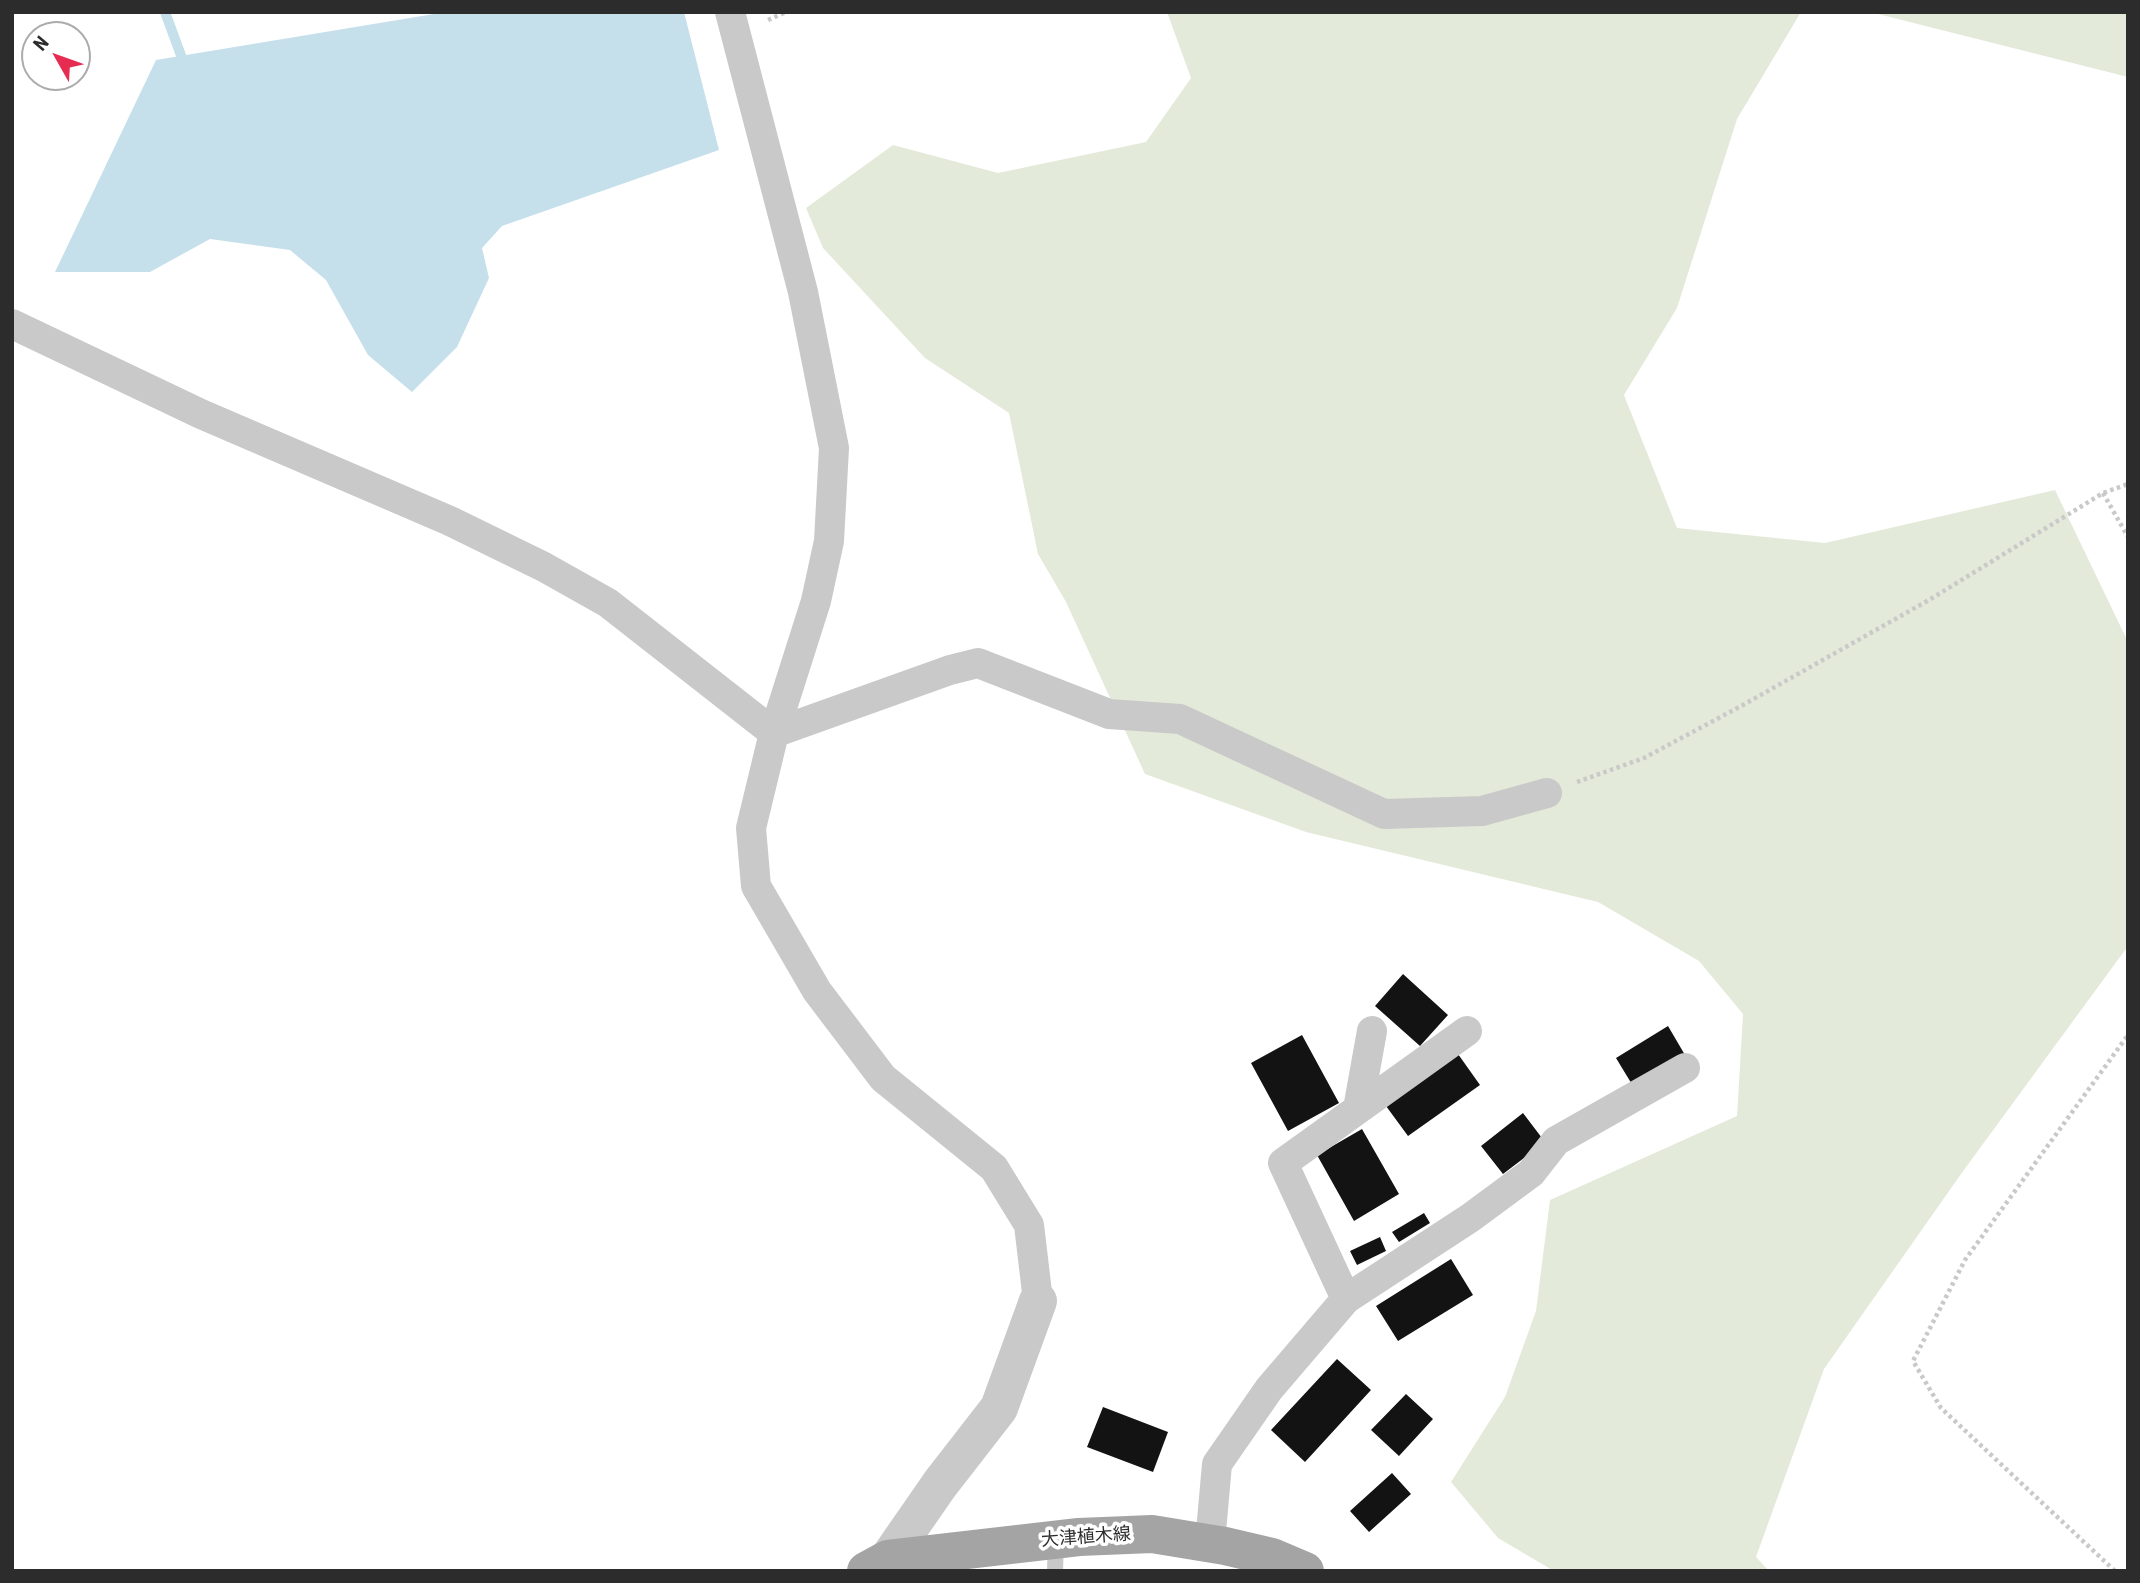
<!DOCTYPE html>
<html>
<head>
<meta charset="utf-8">
<style>
  body { margin:0 }
  #map { position:relative; width:2140px; height:1583px; overflow:hidden; background:#fff; font-family:"Roboto Condensed",sans-serif }
  canvas { display:block }
  .frame { position:absolute; inset:0; border:14px solid #2c2c2c; pointer-events:none }
  .north { position:absolute; left:21px; top:21px; width:70px; height:70px; box-sizing:border-box; background:#fff; border:2px solid #ababab; border-radius:50%; rotate:310deg; font-size:19px; font-weight:700; line-height:28px; text-align:center; color:#2c2c2c }
  .north::after { content:''; display:block; margin:auto; width:24px; height:32px; background:#e62c50; clip-path:polygon(50% 0,100% 100%,50% 72%,0 100%) }
</style>
</head>
<body>
<div id="map">
<canvas width="2140" height="1583"></canvas>
<div class="frame"></div>
<div class="north">N</div>
</div>
<script>
const g = document.querySelector('canvas').getContext('2d');
g.lineJoin = 'round';
function paint(path, color) { g.fillStyle = color; g.fill(path, 'evenodd'); }
const toPath = rows => new Path2D(rows.map(r => 'M' + r).join(''));
function trace(path, color, width, dash) { g.strokeStyle = color; g.lineWidth = width; g.lineCap = dash ? 'butt' : 'round'; g.setLineDash(dash || []); g.stroke(path); }
function label(font, color, halo, rows, align = 'center') {
  g.font = font + ' "Roboto Condensed","Noto Sans JP",sans-serif'; g.lineWidth = 7; g.setLineDash([]); g.textBaseline = 'middle'; g.strokeStyle = halo; g.fillStyle = color; for (const [text, x, y, turn = 0] of rows) {
    g.save(); g.translate(x, y); g.rotate((+turn || 0) * Math.PI / 180); g.textAlign = isNaN(turn) ? turn : align; if (halo) g.strokeText(text, 0, 0); g.fillText(text, 0, 0); g.restore();
  }
}
const green = toPath([
  [1167,12,1801,12,1737,119,1677,308,1624,395,1677,528,1825,543,2055,490,2128,642,2128,946,1961,1174,1824,1369,1756,1557,1769,1571,1554,1571,1498,1538,1451,1482,1505,1397,1536,1311,1550,1200,1737,1116,1743,1014,1699,961,1598,902,1306,832,1145,774,1066,602,1038,554,1009,413,925,358,823,248,806,208,893,145,998,173,1146,142,1191,78],
  [1870,12,2128,12,2128,77]
]);
const water = toPath([
  [446,12,684,12,719,150,502,226,482,248,489,278,457,347,412,392,368,355,326,280,290,250,210,239,150,272,55,272,156,60]
]);
const stream = toPath([
  [165,12,186,69]
]);
const building = toPath([
  [1403,974,1448,1015,1420,1046,1375,1006],
  [1668,1026,1685,1055,1633,1086,1616,1058],
  [1302,1035,1339,1103,1288,1131,1251,1063],
  [1458,1054,1480,1085,1408,1136,1386,1106],
  [1523,1113,1545,1142,1503,1174,1481,1146],
  [1362,1129,1399,1194,1354,1221,1317,1155],
  [1424,1213,1430,1223,1399,1242,1392,1232],
  [1380,1237,1386,1251,1357,1265,1350,1251],
  [1451,1259,1473,1295,1398,1341,1376,1306],
  [1337,1359,1371,1390,1305,1462,1271,1430],
  [1406,1394,1433,1419,1399,1456,1371,1430],
  [1103,1407,1168,1432,1153,1472,1087,1447],
  [1392,1473,1411,1494,1369,1532,1350,1511]
]);
const path = toPath([
  [768,20,786,12],
  [2103,493,2128,537],
  [1577,782,1644,758,1743,705,1929,600,2103,493,2128,484],
  [2115,1571,1941,1408,1913,1361,1965,1260,2128,1035]
]);
const service = toPath([
  [1055,1571,1056,1539]
]);
const minor = toPath([
  [730,12,803,292,834,448,829,541,816,601,774,733,751,828,756,886,817,991,883,1078,994,1168,1029,1225,1038,1301],
  [12,324,201,414,450,521,544,567,608,603,774,733],
  [774,733,950,670,978,663,1109,714,1180,719,1384,814,1482,811,1547,793],
  [1358,1109,1372,1031],
  [1346,1299,1283,1163,1467,1031],
  [1210,1543,1217,1464,1269,1389,1346,1299,1470,1218,1531,1173,1556,1141,1685,1068]
]);
const tertiary = toPath([
  [888,1559,940,1484,999,1408,1038,1301]
]);
const primary = toPath([
  [866,1571,888,1559,1079,1537,1152,1534,1225,1546,1272,1557,1305,1571]
]);
const streetNames = [
  ["大津植木線",1086,1538,-4]
];
paint(green, '#e4ead9');
paint(water, '#c5e0eb');
trace(stream, '#c5e0eb', 10);
paint(building, '#131313');
trace(path, '#c9c9c9', 4.5, [3.5, 3.5]);
trace(service, '#c9c9c9', 16);
trace(minor, '#c9c9c9', 30);
trace(tertiary, '#c9c9c9', 38);
trace(primary, '#a4a4a4', 38);
label('18px', '#2c2c2c', '#fff', streetNames);
</script>
</body>
</html>
